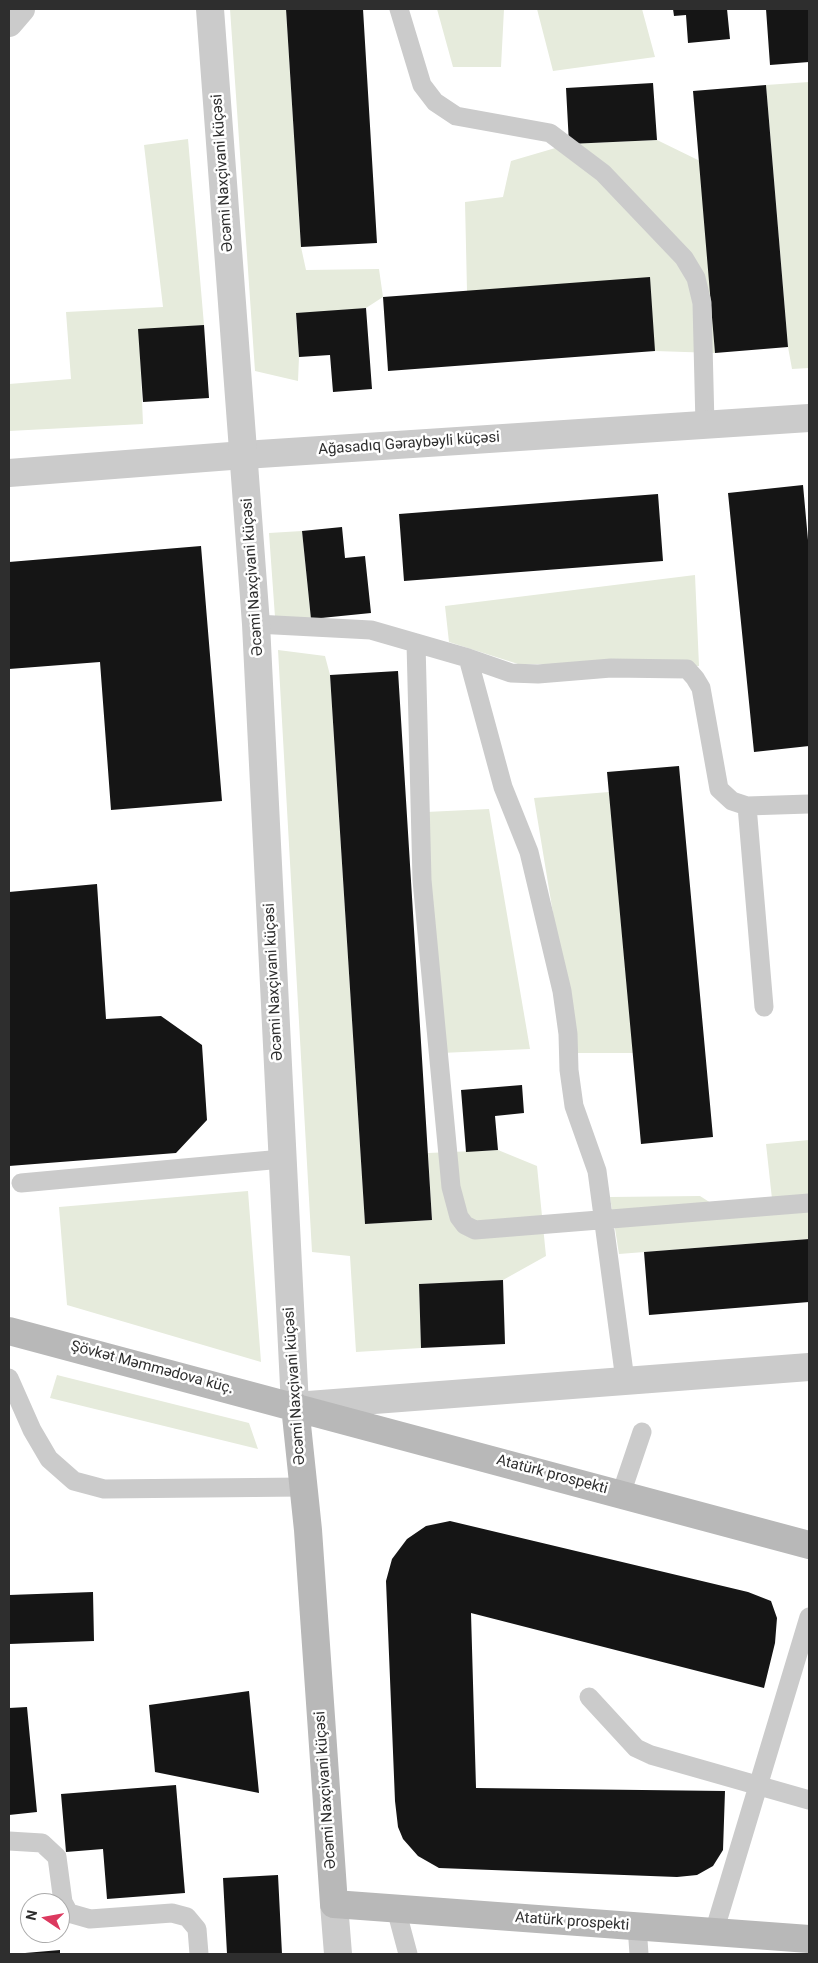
<!DOCTYPE html>
<html>
<head>
<meta charset="utf-8">
<style>
  body { margin:0 }
  #map { position:relative; width:818px; height:1963px; overflow:hidden; background:#fff; font-family:Roboto,sans-serif }
  canvas { display:block }
  .frame { position:absolute; inset:0; border:10px solid #2e2e2e; pointer-events:none }
  .north { position:absolute; left:20px; top:1893px; width:50px; height:50px; box-sizing:border-box; background:#fff; border:1px solid #ababab; border-radius:50%; rotate:282deg; font-size:14px; font-weight:700; line-height:20px; text-align:center; color:#2e2e2e }
  .north::after { content:''; display:block; margin:auto; width:18px; height:22px; background:#dc395f; clip-path:polygon(50% 0,100% 100%,50% 72%,0 100%) }
</style>
</head>
<body>
<div id="map">
<canvas width="818" height="1963"></canvas>
<div class="frame"></div>
<div class="north">N</div>
</div>
<script>
const g = document.querySelector('canvas').getContext('2d');
g.lineJoin = 'round';
function paint(path, color) { g.fillStyle = color; g.fill(path, 'evenodd'); }
const toPath = rows => new Path2D(rows.map(r => 'M' + r).join(''));
function trace(path, color, width, dash) { g.strokeStyle = color; g.lineWidth = width; g.lineCap = dash ? 'butt' : 'round'; g.setLineDash(dash || []); g.stroke(path); }
function label(font, color, halo, rows, align = 'center') {
  g.font = font + ' Roboto,sans-serif'; g.lineWidth = 5; g.setLineDash([]); g.textBaseline = 'middle'; g.strokeStyle = halo; g.fillStyle = color; for (const [text, x, y, turn = 0] of rows) {
    g.save(); g.translate(x, y); g.rotate((+turn || 0) * Math.PI / 180); g.textAlign = isNaN(turn) ? turn : align; if (halo) g.strokeText(text, 0, 0); g.fillText(text, 0, 0); g.restore();
  }
}
const green = toPath([
  [230,9,286,9,301,247,306,270,379,269,383,297,366,308,296,314,299,357,298,381,255,371],
  [437,9,504,9,501,67,453,67],
  [537,9,642,9,655,57,553,71],
  [809,82,809,368,792,369,788,347,766,85],
  [188,139,204,325,139,330,143,424,9,431,9,384,71,379,66,312,163,307,144,145],
  [657,140,700,161,715,353,655,351,467,291,465,202,503,197,511,161,569,144],
  [302,531,311,619,275,617,269,533],
  [695,575,699,666,518,664,449,642,445,606],
  [278,650,325,656,330,675,365,1224,432,1220,428,1153,498,1150,537,1166,546,1256,503,1280,419,1284,421,1348,356,1352,350,1256,312,1252],
  [609,792,633,1053,576,1053,534,798],
  [489,809,530,1049,441,1053,426,812],
  [809,1140,809,1239,619,1254,610,1197,700,1196,714,1205,772,1199,766,1144],
  [248,1191,261,1362,67,1305,59,1207],
  [57,1375,249,1423,258,1449,50,1398]
]);
const building = toPath([
  [286,9,363,9,377,243,301,247],
  [673,9,727,9,730,39,688,43,686,15,674,16],
  [766,9,809,9,809,62,770,65],
  [653,83,657,140,569,144,566,88],
  [766,85,788,347,715,353,693,91],
  [650,277,655,351,388,371,383,297],
  [366,308,372,389,333,392,330,355,299,357,296,313],
  [204,325,209,398,143,402,138,329],
  [803,485,809,551,809,746,754,752,728,493],
  [658,494,663,561,404,581,399,514],
  [342,527,345,558,365,556,371,613,311,619,302,531],
  [201,546,222,801,111,810,100,662,9,669,9,562],
  [398,671,432,1220,365,1224,330,675],
  [679,766,713,1137,641,1144,607,772],
  [97,884,106,1019,161,1016,202,1045,207,1120,176,1153,9,1166,9,892],
  [522,1085,524,1113,495,1116,498,1150,466,1152,461,1090],
  [809,1239,809,1302,649,1315,644,1252],
  [503,1280,505,1344,421,1348,419,1284],
  [450,1521,748,1592,771,1601,777,1618,775,1643,764,1688,471,1613,476,1788,725,1791,723,1850,713,1866,697,1875,677,1877,439,1868,418,1856,403,1839,398,1827,395,1801,386,1581,392,1559,407,1539,426,1526],
  [93,1592,94,1641,9,1644,9,1595],
  [249,1691,259,1793,155,1772,149,1705],
  [27,1707,37,1812,9,1815,9,1708],
  [176,1785,185,1893,107,1899,103,1849,66,1852,61,1794],
  [278,1875,282,1954,227,1954,223,1878],
  [60,1950,60,1954,25,1954,25,1953]
]);
const service = toPath([
  [399,9,422,85,435,102,456,116,550,133,603,173,684,258,696,278,702,303,705,425],
  [256,624,371,630,468,658,511,673,538,674,611,668,687,669,695,678,701,688,719,789,732,801,747,806,809,804],
  [416,643,422,880,451,1187,459,1217,465,1225,475,1230,809,1203],
  [468,658,503,787,529,852,562,991,568,1034,569,1070,574,1106,597,1171,625,1380],
  [747,806,764,1007],
  [21,1183,282,1159],
  [9,1378,32,1430,49,1459,74,1481,104,1489,303,1487],
  [621,1494,642,1432],
  [589,1697,636,1748,651,1755,809,1800],
  [9,1841,42,1843,57,1857,63,1902,69,1913,90,1919,172,1913,187,1917,197,1929,199,1954],
  [396,1909,408,1954],
  [637,1926,639,1954],
  [714,1932,809,1617]
]);
const minor = toPath([
  [9,23,21,9],
  [9,473,244,455,809,418],
  [295,1406,809,1367]
]);
const tertiary = toPath([
  [210,9,256,624,295,1406],
  [334,1904,338,1954]
]);
const secondary = toPath([
  [9,1331,809,1545],
  [295,1406,308,1530,334,1904,809,1939]
]);
const streetNames = [
  ["Əcəmi Naxçivani küçəsi",223,173,-94],
  ["Ağasadıq Gəraybəyli küçəsi",409,444,-4],
  ["Əcəmi Naxçivani küçəsi",253,577,-94],
  ["Əcəmi Naxçivani küçəsi",274,982,-93],
  ["Şövkət Məmmədova küç.",152,1368,15],
  ["Əcəmi Naxçivani küçəsi",295,1386,-94],
  ["Atatürk prospekti",552,1475,15],
  ["Əcəmi Naxçivani küçəsi",326,1790,-94],
  ["Atatürk prospekti",572,1922,4]
];
paint(green, '#e6ebdc');
paint(building, '#151515');
trace(service, '#cbcbcb', 19);
trace(minor, '#cbcbcb', 28);
trace(tertiary, '#cbcbcb', 28);
trace(secondary, '#b8b8b8', 28);
label('15px', '#2e2e2e', '#fff', streetNames);
</script>
</body>
</html>
